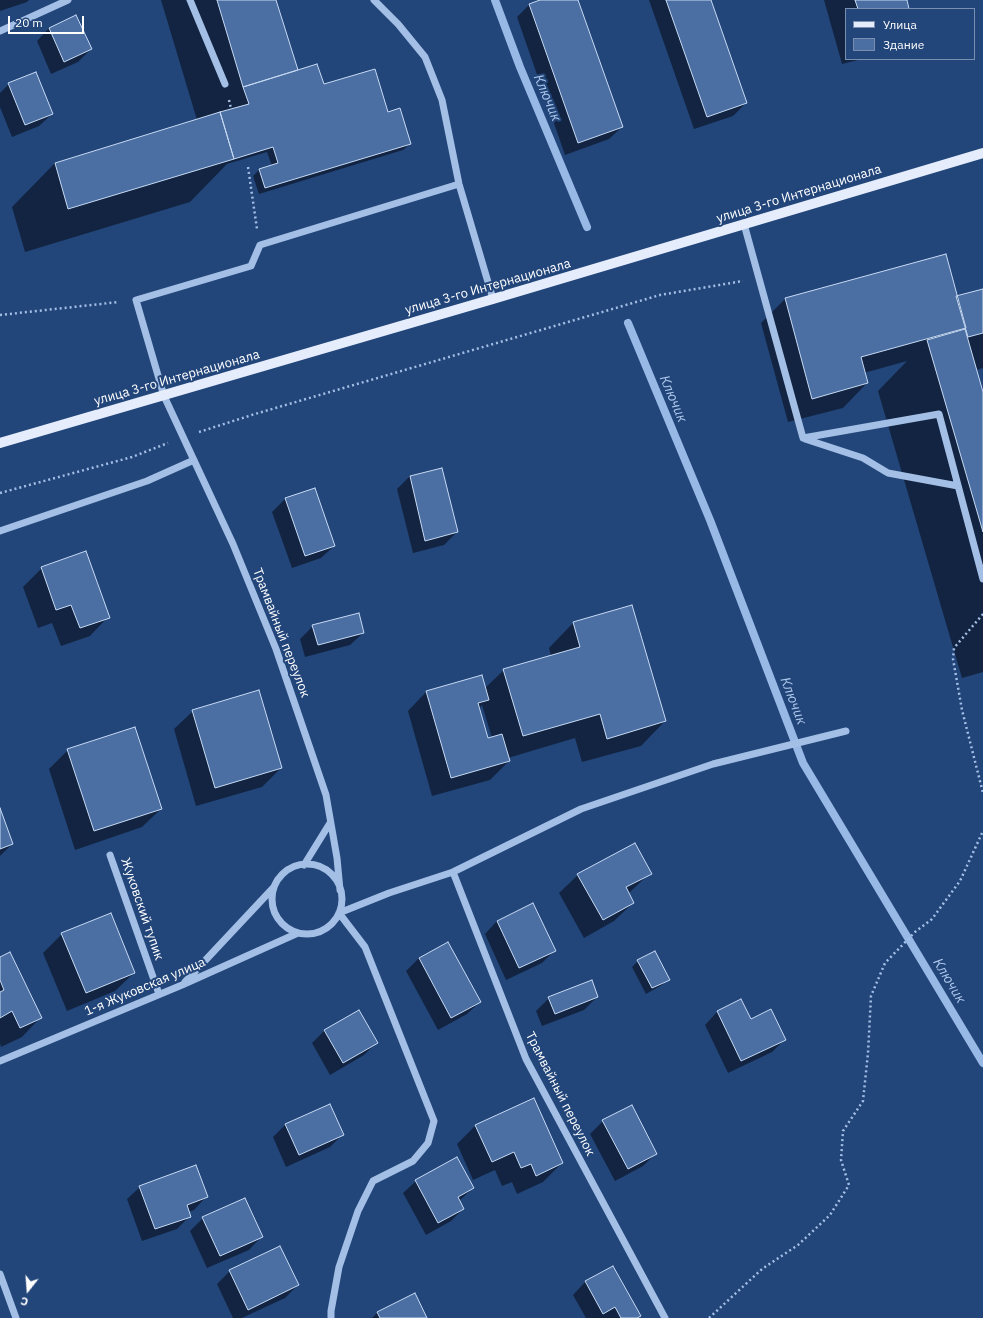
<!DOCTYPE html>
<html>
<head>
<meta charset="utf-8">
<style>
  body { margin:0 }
  #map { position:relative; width:983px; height:1318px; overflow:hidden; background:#22457a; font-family:"IBM Plex Sans",sans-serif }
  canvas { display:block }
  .legend { position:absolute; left:845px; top:8px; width:130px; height:52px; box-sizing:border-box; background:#22457a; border:1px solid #7a8faf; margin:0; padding:5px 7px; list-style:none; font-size:12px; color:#fff }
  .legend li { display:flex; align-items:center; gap:8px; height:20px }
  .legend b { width:20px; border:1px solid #7a8faf }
  .north { position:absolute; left:8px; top:1270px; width:40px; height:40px; -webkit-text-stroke:3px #22457a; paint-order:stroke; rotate:197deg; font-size:11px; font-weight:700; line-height:16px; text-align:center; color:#fff }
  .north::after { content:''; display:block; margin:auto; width:14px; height:18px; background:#fff; clip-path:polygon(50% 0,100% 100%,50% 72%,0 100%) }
  .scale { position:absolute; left:8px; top:16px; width:76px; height:18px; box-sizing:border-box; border:2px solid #fff; border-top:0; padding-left:5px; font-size:12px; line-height:14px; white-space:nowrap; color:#fff; -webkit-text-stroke:3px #22457a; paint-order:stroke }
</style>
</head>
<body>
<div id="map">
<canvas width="983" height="1318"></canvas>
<ul class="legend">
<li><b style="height:5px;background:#e5edfd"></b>Улица</li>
<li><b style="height:11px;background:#4b6fa3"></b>Здание</li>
</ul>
<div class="north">С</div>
<div class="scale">20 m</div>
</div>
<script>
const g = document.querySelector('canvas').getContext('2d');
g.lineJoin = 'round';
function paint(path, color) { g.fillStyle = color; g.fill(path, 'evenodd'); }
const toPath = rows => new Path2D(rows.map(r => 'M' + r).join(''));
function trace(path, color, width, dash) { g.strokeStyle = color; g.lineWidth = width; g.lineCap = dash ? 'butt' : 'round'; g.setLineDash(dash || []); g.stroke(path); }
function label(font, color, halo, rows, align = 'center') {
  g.font = font + ' "IBM Plex Sans",sans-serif'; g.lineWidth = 4; g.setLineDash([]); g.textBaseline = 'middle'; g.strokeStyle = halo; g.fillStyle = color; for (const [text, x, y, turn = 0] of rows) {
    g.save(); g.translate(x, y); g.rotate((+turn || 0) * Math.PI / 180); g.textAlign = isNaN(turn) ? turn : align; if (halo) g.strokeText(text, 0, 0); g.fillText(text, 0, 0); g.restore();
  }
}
const shadow = toPath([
  [0,0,29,0,27,2,0,11],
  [161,0,275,0,297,70,323,85,387,113,410,144,403,150,259,194,253,176,259,170,272,166,267,152,227,164,190,202,25,252,12,207,55,163,197,120],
  [543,0,577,0,622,127,609,139,565,155,517,17,529,5],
  [649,0,710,0,746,103,733,116,694,129],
  [824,0,906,0,908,9,846,9,846,59,862,59,842,64],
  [49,28,91,49,78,62,51,74,37,41],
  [9,84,52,114,39,126,12,137,0,107,0,93],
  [945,256,956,297,983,290,983,368,976,370,983,395,983,672,962,678,878,391,907,361,864,373,867,383,843,408,788,422,761,323,785,299],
  [441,469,457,532,444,545,413,553,397,489,410,476],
  [314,489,334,546,321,558,292,568,272,512,285,499],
  [42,568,108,617,90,636,61,646,52,623,38,628,23,587],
  [631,606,665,721,641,746,582,762,575,738,508,758,509,761,490,780,432,796,408,711,426,692,482,676,485,688,504,670,551,656,549,648,573,623],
  [482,705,492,738,487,739,479,709],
  [313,626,363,633,350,645,305,657,300,639],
  [193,711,281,768,262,787,196,806,174,729],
  [68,750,161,809,142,827,75,850,49,769],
  [0,811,12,844,0,856],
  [650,873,628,894,633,903,614,921,584,938,559,893,578,875],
  [497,921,554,951,542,963,506,980,485,934],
  [62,934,134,973,115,991,67,1011,43,953],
  [448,943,480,1002,467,1014,438,1030,406,971,419,958],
  [0,958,40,1018,22,1037,1,1047,0,1043],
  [638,961,668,979,662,985,646,994,632,967],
  [597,997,584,1010,542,1026,536,1011,549,998],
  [741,1001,751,1020,784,1040,772,1052,728,1073,705,1025,717,1012],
  [359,1011,377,1042,364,1055,330,1075,312,1043,324,1031],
  [603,1121,656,1153,643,1166,615,1181,590,1134],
  [285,1125,343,1134,330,1147,286,1167,273,1137],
  [476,1125,562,1163,543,1182,517,1194,512,1182,502,1186,495,1170,473,1180,457,1144],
  [416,1181,473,1188,459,1201,463,1209,451,1221,426,1235,403,1193],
  [140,1187,206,1197,194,1210,188,1212,190,1216,177,1229,142,1241,127,1199],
  [203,1218,261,1237,249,1250,207,1268,190,1231],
  [613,1267,639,1316,637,1318,586,1318,573,1295,585,1282],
  [230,1271,298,1285,285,1298,242,1318,233,1318,217,1284],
  [415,1294,426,1318,372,1318,377,1313]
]);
const stream = toPath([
  [495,0,520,67,587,227],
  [628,323,710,520,803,763,983,1063]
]);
const building = toPath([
  [217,0,276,0,298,70,243,87,217,0],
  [540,0,578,0,623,127,578,143,529,4,540,0],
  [666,0,711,0,747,103,707,117,666,0],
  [855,0,907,0,909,9,858,9,855,0],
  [76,15,92,49,64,62,49,28,76,15],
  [317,64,324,84,375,69,388,112,400,108,411,144,265,188,259,169,278,163,273,147,234,159,220,112,249,104,243,87,317,64],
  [36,72,53,114,25,125,8,83,36,72],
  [220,112,234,159,68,209,55,163,220,112],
  [946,254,966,328,861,357,868,383,812,399,785,298,946,254],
  [983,289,983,333,968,337,956,296,983,289],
  [965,329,983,392,983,532,927,340,965,329],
  [442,468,458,532,425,541,410,476,442,468],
  [315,488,335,546,305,556,285,498,315,488],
  [86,551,110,618,80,628,71,605,56,610,41,567,86,551],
  [632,605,666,721,607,739,600,714,523,736,503,669,580,647,573,622,632,605],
  [359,613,364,633,318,645,312,625,359,613],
  [482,675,489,700,478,703,488,738,502,734,510,761,451,778,426,691,482,675],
  [259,690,282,768,215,788,192,710,259,690],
  [135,727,162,809,94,831,67,749,135,727],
  [0,808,13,844,0,849,0,808],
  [635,843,652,874,626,887,634,903,603,920,577,874,635,843],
  [533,903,556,951,519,968,497,921,533,903],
  [111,913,135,973,86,993,61,933,111,913],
  [448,942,481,1002,451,1018,419,958,448,942],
  [655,951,670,980,652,988,637,960,655,951],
  [10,952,42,1018,20,1028,12,1011,0,1018,0,992,4,990,0,980,0,957,10,952],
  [592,980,598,997,555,1014,548,997,592,980],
  [741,999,751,1019,771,1009,786,1040,741,1061,717,1011,741,999],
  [359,1010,378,1043,343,1063,324,1030,359,1010],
  [534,1098,563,1163,536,1176,531,1164,521,1168,514,1152,492,1162,475,1125,534,1098],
  [330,1104,344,1135,299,1155,285,1124,330,1104],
  [632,1105,657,1154,628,1169,602,1120,632,1105],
  [457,1157,474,1188,458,1197,464,1209,438,1223,415,1180,457,1157],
  [196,1165,208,1197,187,1205,191,1217,155,1229,139,1186,196,1165],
  [245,1198,263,1237,220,1256,202,1217,245,1198],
  [280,1246,299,1285,248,1310,229,1270,280,1246],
  [613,1266,641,1316,637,1318,621,1318,615,1307,603,1314,585,1281,613,1266],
  [415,1293,427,1318,380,1318,377,1312,415,1293]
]);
const path = toPath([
  [229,100,231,109],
  [248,167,257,229],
  [0,315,119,302],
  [199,432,255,414,660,295,743,281],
  [0,493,132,457,168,443],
  [983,614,954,648,953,659,962,710,983,793],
  [709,1318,762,1269,798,1245,830,1215,849,1185,841,1160,843,1131,863,1101,868,1053,871,996,885,963,915,932,932,919,960,881,983,831]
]);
const minor = toPath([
  [190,0,225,84],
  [374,0,398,24,425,57,442,100,459,184,493,299],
  [0,31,68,0],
  [744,224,803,438,939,414,983,579],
  [805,439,863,458,888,473,958,486],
  [0,531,147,481,194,460],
  [110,855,159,994],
  '272 899a35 35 0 1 1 70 0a35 35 0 1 1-70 0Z',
  [304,865,330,823],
  [453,872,526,1059,665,1318],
  [340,890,337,858,326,795,276,649,233,544,164,396,136,300,251,266,260,245,459,184],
  [185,982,274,887],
  [0,1061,182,985,298,933],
  [0,1274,16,1318],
  [331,1318,331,1311,339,1267,358,1211,373,1181,413,1161,428,1143,434,1121,365,947,339,913,389,893,453,872,581,809,713,764,846,731]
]);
const major = toPath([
  [0,443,493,299,983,153]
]);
const streetNames = [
  ["улица 3-го Интернационала",799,194,-17],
  ["улица 3-го Интернационала",488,287,-16],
  ["улица 3-го Интернационала",177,378,-16],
  ["Трамвайный переулок",281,633,69],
  ["Жуковский тупик",142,909,71],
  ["1-я Жуковская улица",145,987,-23],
  ["Трамвайный переулок",560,1094,63]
];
const waterNames = [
  ["Ключик",547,98,67],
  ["Ключик",673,399,67],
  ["Ключик",793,701,69],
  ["Ключик",949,981,59]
];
paint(shadow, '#0007');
trace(stream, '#98b9e6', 8);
paint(building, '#4b6fa3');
trace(building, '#c7daf4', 1);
trace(path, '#a4bfe5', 2.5, [2, 3]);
trace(minor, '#a4bfe5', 7);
trace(major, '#e5edfd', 10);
label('13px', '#fff', '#22457a', streetNames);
label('italic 14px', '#afc9ed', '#22457a', waterNames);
</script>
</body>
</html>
